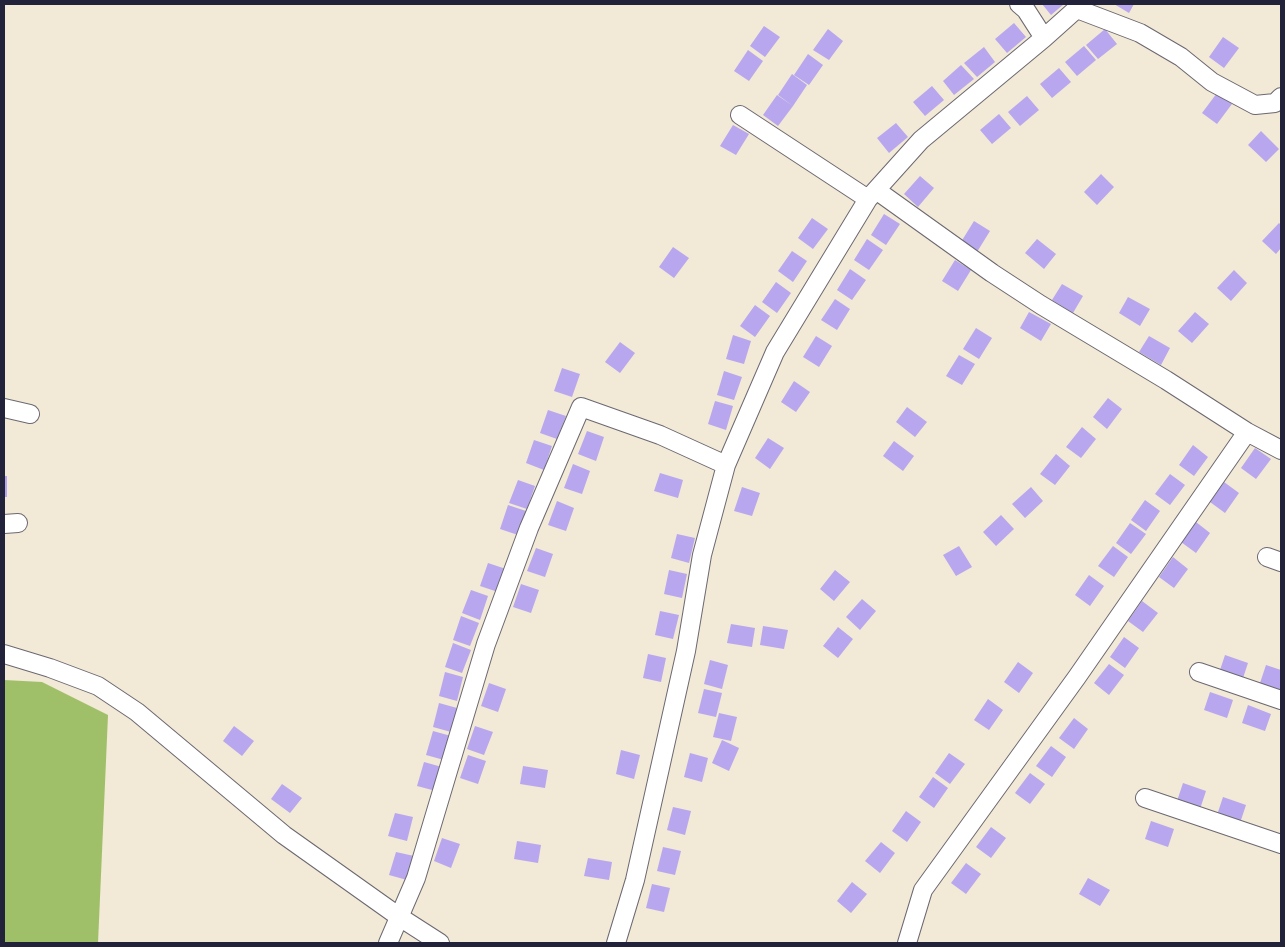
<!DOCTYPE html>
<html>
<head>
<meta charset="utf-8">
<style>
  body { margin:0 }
  #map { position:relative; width:1285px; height:947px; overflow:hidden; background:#f2e9d6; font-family:"Gochi Hand",sans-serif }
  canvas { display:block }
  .frame { position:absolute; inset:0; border:5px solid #22223b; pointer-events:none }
</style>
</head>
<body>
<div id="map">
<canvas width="1285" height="947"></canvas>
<div class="frame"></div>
</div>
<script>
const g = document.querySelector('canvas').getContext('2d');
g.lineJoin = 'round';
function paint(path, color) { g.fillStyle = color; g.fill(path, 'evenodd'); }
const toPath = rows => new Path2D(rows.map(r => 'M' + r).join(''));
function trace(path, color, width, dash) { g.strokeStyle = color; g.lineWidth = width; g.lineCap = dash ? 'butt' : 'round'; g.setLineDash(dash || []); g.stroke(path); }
const green = toPath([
  [4,680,42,682,108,715,98,943,4,943]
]);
const building = toPath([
  [1042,4,1064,4,1051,15],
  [1114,4,1134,4,1129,13],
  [1014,23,1026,37,1007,53,995,39],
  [764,26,780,37,765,57,750,46],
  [828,29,843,41,829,60,813,50],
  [1105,29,1117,44,1098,59,1086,45],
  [1223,37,1239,48,1224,68,1209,57],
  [1084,46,1096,60,1077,76,1065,62],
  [984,47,995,62,977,77,964,63],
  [748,50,763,61,749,81,734,71],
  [808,54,823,65,809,85,794,75],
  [961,65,974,79,954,95,943,81],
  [1059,68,1071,82,1052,98,1040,84],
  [792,74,807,85,793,106,778,95],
  [932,86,944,100,925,116,913,102],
  [1217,93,1232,104,1217,124,1202,113],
  [777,95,793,106,778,126,763,115],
  [1027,96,1039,110,1020,126,1008,112],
  [999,114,1011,128,992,144,980,130],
  [896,123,908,137,889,153,877,138],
  [733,125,749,134,736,155,720,146],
  [1261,131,1279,149,1266,162,1248,145],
  [1101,174,1114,187,1097,205,1084,192],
  [920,176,934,188,918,207,904,194],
  [884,214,900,224,886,245,871,235],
  [812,218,828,229,813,249,798,238],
  [974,221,990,231,977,252,961,242],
  [1279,223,1281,225,1281,248,1276,254,1262,241],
  [867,239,883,250,869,270,854,260],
  [1037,239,1056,254,1044,269,1025,253],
  [673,247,689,258,674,278,659,267],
  [792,251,807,261,793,282,778,271],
  [955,260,971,270,958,291,942,281],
  [850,269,866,280,852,300,837,290],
  [1234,270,1247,283,1231,301,1217,288],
  [776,282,791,293,777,313,762,302],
  [1062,284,1083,296,1073,313,1052,300],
  [1128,297,1150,309,1140,326,1119,313],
  [835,299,850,309,837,330,821,320],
  [755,305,770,316,755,337,740,326],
  [1029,312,1051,324,1041,341,1020,328],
  [1195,312,1209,324,1192,343,1178,331],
  [976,328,992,338,979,359,963,349],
  [733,335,751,341,744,364,726,359],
  [816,336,832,346,819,367,803,357],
  [1149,336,1170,348,1161,365,1139,352],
  [620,342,635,353,620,373,605,362],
  [959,355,975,364,962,385,946,376],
  [562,368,580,374,572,397,554,391],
  [724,371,742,377,734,400,717,395],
  [794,381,810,392,796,412,781,402],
  [1108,398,1122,409,1107,429,1093,417],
  [715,401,733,406,726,430,708,424],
  [907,407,927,422,915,437,896,422],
  [548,410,566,416,557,439,540,433],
  [1082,427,1096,439,1081,458,1066,447],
  [587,431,604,437,596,461,578,454],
  [768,438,784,448,770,469,755,458],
  [534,440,552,446,544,470,526,463],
  [894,441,914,456,903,471,883,456],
  [1193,445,1208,457,1194,476,1179,465],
  [1255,448,1271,459,1256,479,1241,468],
  [1056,454,1070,466,1055,485,1040,474],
  [573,464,590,471,582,494,564,488],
  [660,473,683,480,678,498,654,491],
  [1170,474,1185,485,1170,505,1155,494],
  [4,476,7,476,7,497,4,497],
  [518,480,535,486,527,509,509,503],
  [1224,482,1239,493,1225,513,1210,502],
  [742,487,760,493,752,516,734,511],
  [1031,487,1043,501,1025,518,1012,504],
  [1145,500,1160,511,1146,531,1131,520],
  [557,501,574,508,566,531,548,525],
  [508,505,526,511,518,535,500,529],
  [1001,515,1014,529,996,546,983,532],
  [1196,522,1210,533,1196,553,1181,542],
  [1130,523,1146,534,1131,554,1116,543],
  [677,534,695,538,689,563,671,558],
  [959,546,972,567,956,576,943,555],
  [1113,546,1128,557,1114,577,1098,566],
  [536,548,553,554,545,577,527,571],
  [1173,557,1188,569,1174,588,1159,577],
  [488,563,506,569,498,592,480,586],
  [669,570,687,574,682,598,664,594],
  [835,570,850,582,834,601,820,589],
  [1089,575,1104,586,1090,606,1075,595],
  [521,584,539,590,531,613,513,607],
  [471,590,488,596,480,620,462,613],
  [862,599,876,611,860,630,846,617],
  [1142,601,1158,613,1143,632,1128,621],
  [660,611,679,615,673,639,655,635],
  [461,616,479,623,470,646,453,640],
  [731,624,755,628,752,647,727,643],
  [763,626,788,630,784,649,760,645],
  [838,627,853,639,838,658,823,646],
  [1124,637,1139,648,1125,668,1110,657],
  [453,643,471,650,462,673,445,667],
  [648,654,666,658,661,682,643,678],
  [1225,655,1248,663,1242,681,1219,673],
  [710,660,728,665,722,689,704,684],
  [1018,662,1033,673,1019,693,1004,682],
  [1109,664,1124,675,1109,695,1094,683],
  [1266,665,1281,670,1281,690,1260,683],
  [445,672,463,677,457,701,439,696],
  [489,683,506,689,498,712,481,706],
  [704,689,722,693,716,717,698,713],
  [1210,692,1233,700,1227,718,1204,710],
  [988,699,1003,710,989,730,974,720],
  [439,703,457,708,451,732,433,727],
  [1248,705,1271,714,1265,731,1242,723],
  [719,713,737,717,731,741,713,737],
  [1074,718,1088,729,1074,749,1059,738],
  [234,726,254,741,242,756,223,741],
  [475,726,493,732,484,755,467,749],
  [433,731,451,736,444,760,426,755],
  [722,740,739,748,729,771,712,763],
  [1051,746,1066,757,1052,777,1036,766],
  [621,750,640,755,634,779,616,774],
  [690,753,708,758,702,782,684,777],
  [949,753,965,764,950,784,935,773],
  [468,755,486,761,478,784,460,778],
  [424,762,442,767,436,791,417,786],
  [523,766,548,770,545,788,520,784],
  [1030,773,1045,784,1030,804,1015,793],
  [933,777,948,788,934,808,919,797],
  [1183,783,1206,791,1200,809,1177,801],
  [282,784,302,798,290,813,271,799],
  [1223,797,1246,805,1240,823,1217,815],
  [673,807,691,811,685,835,667,830],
  [906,811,921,822,907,842,892,831],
  [395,813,413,817,407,841,388,836],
  [1151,821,1174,829,1168,847,1145,839],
  [991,827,1006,838,991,858,976,847],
  [442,838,460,844,451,868,434,861],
  [517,841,541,845,538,863,514,859],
  [881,842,895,853,880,873,865,861],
  [663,847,681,851,675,875,657,871],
  [396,852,414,856,407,880,389,875],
  [588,858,612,862,609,880,584,876],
  [966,863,981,874,966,894,951,883],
  [1088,878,1110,890,1100,906,1079,894],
  [852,882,867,894,851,913,837,901],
  [652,884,670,888,664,912,646,908]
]);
const minor = toPath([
  [1019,4,1026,10,1044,38],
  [1077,9,1140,33,1181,57,1212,82,1255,105,1275,103,1281,97],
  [740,115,868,199],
  [876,190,992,273,1041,305,1166,380,1247,432,1281,450],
  [4,408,30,414],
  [4,524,18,523],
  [1267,557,1281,562],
  [4,654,50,668,98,686,137,712,284,835,398,916,440,943],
  [1199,672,1281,700],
  [1145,798,1281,844],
  [388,943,416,878,486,644,529,528,581,407,660,435,726,465],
  [616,943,635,880,686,651,702,555,726,465,775,352,868,199,921,140,1044,38,1082,4],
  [907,943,923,890,1077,677,1247,432]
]);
paint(green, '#9fc069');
paint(building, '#b8a7ee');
trace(minor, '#6b6871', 20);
trace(minor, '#fff', 18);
</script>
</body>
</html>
